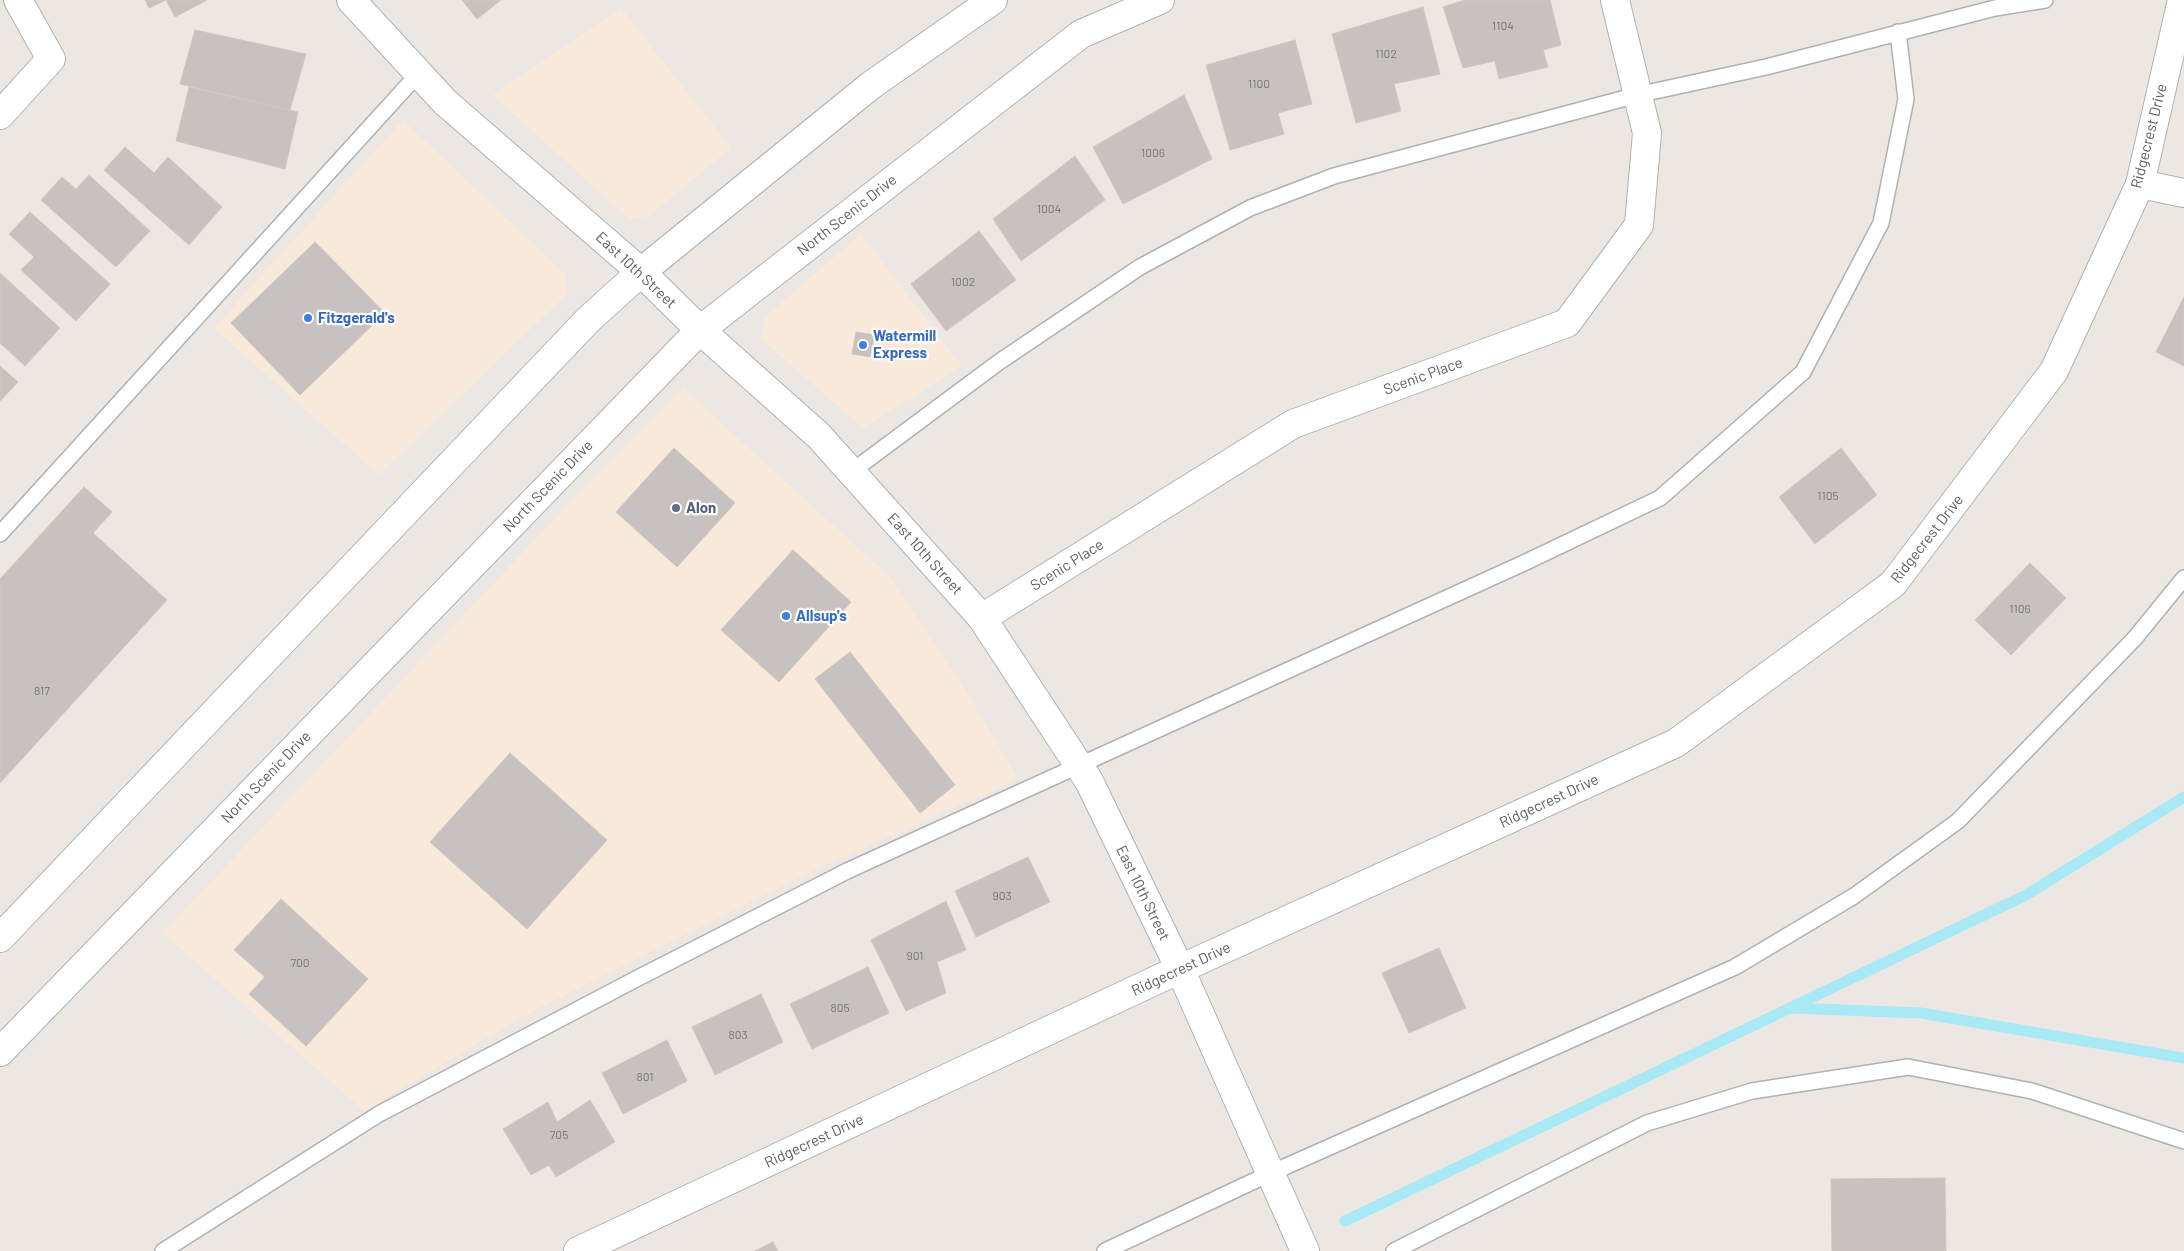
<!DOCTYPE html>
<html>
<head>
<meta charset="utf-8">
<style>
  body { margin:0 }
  canvas { display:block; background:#ece7e2 }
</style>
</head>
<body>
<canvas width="2184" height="1251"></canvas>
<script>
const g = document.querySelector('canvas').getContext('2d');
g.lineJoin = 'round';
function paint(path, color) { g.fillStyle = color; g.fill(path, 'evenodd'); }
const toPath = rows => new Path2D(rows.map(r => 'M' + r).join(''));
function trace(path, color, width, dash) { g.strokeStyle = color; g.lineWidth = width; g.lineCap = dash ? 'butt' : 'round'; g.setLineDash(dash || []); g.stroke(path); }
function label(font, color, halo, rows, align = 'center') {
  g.font = font + ' Barlow,sans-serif'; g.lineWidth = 4.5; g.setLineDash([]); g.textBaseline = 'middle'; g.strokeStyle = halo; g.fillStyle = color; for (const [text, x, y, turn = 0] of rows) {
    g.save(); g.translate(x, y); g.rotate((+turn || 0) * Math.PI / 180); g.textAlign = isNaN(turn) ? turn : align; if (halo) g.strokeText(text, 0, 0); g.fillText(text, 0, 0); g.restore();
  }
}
const commercial = toPath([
  [621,8,731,148,649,216,629,219,493,95],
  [403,120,565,274,567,294,379,475,214,328],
  [861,234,962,366,863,428,761,339,765,317],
  [683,388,891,578,962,684,1018,779,808,873,529,1013,364,1111,163,933,564,509]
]);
const stream = toPath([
  [1792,1008,1921,1013,2184,1058],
  [1345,1221,2026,895,2184,797]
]);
const building = toPath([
  [145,0,207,0,175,17,166,0,149,8,145,0],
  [462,0,501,0,477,19,462,0],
  [1465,0,1550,0,1561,45,1543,50,1548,67,1499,79,1495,61,1463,68,1443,7,1465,0],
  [1423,7,1440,74,1394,84,1401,111,1356,123,1332,34,1423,7],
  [195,30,306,54,290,110,180,84,195,30],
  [1295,40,1312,104,1278,113,1284,134,1230,150,1206,65,1295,40],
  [189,87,298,112,285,169,176,141,189,87],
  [1184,95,1212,159,1123,204,1093,147,1184,95],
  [125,147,154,173,168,157,222,207,189,245,104,170,125,147],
  [1075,156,1105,200,1021,261,993,219,1075,156],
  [89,175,150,231,116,267,41,200,62,177,76,189,89,175],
  [30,212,110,284,76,321,21,270,34,257,9,234,30,212],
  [979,231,1016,280,946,331,911,284,979,231],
  [315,242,385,313,300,395,231,323,315,242],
  [0,273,60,328,25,366,0,343,0,273],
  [2184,297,2184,366,2156,352,2184,297],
  [856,332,875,335,870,357,852,354,856,332],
  [0,366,18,382,0,401,0,366],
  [674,448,735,503,677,567,616,512,674,448],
  [1841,448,1877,495,1815,544,1779,497,1841,448],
  [84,487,112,512,93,533,167,600,0,783,0,579,84,487],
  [793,550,851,602,779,682,721,630,793,550],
  [2030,563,2066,598,2011,655,1975,620,2030,563],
  [850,652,955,785,920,813,815,679,850,652],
  [510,753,607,840,527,929,430,842,510,753],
  [1028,857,1050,902,976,937,955,891,1028,857],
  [281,899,368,979,306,1046,249,994,265,977,234,950,281,899],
  [946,901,966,950,937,962,946,993,906,1011,871,940,946,901],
  [1439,948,1466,1008,1409,1033,1382,973,1439,948],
  [868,967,889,1013,812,1049,790,1004,868,967],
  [761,994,783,1042,715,1075,692,1027,761,994],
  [667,1040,687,1081,623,1114,602,1073,667,1040],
  [590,1100,615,1142,556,1177,549,1165,531,1175,503,1129,548,1102,557,1122,590,1100],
  [1945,1178,1946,1251,1832,1251,1831,1179,1945,1178],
  [773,1242,778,1251,755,1251,773,1242]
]);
const lane = toPath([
  [851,472,999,362,1140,267,1250,208,1334,176,1637,95,1766,67,1995,8,2045,0],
  [0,534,419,73],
  [163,1251,379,1114,636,979,847,871,1526,562,1660,498,1803,372,1881,223,1906,99,1898,32],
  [1105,1251,1271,1173,1735,967,1854,896,1958,821,2135,638,2184,578],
  [1394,1251,1647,1123,1752,1091,1908,1067,2032,1091,2184,1141]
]);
const street = toPath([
  [0,115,51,59,18,0],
  [2140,184,2184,193],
  [982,618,1293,424,1567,323,1639,225,1647,133,1615,0],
  [578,1251,1180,969,1676,743,1893,584,2054,371,2140,184,2182,0]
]);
const secondary = toPath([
  [351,0,445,102,641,272,700,330,819,436,982,618,1089,781,1180,969,1305,1251],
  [0,938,588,320,641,272,870,86,993,0],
  [0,1052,700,330,1081,34,1160,0]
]);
const markers = [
  [308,318,5,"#3f7fe0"],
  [863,345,5,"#3f7fe0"],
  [676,508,5,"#5c6f8a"],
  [786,616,5,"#3f7fe0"]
];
const numberNames = [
  ["1104",1503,26],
  ["1102",1386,54],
  ["1100",1259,84],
  ["1006",1153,153],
  ["1004",1049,209],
  ["1002",963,282],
  ["1105",1828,496],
  ["1106",2020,609],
  ["817",42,691],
  ["903",1002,896],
  ["901",915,956],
  ["700",300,963],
  ["805",840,1008],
  ["803",738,1035],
  ["801",645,1077],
  ["705",559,1135]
];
const streetNames = [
  ["Ridgecrest Drive",2149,136,-76],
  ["North Scenic Drive",847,215,-38],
  ["East 10th Street",636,270,43],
  ["Scenic Place",1423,376,-20],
  ["North Scenic Drive",548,486,-46],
  ["Ridgecrest Drive",1927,539,-52],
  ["East 10th Street",925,554,48],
  ["Scenic Place",1067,565,-32],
  ["North Scenic Drive",266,777,-46],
  ["Ridgecrest Drive",1549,801,-25],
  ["East 10th Street",1143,893,64],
  ["Ridgecrest Drive",1181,969,-25],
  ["Ridgecrest Drive",814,1141,-25]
];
const shopNames = [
  ["Fitzgerald's",318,318],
  ["Watermill",873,336],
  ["Express",873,353],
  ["Allsup's",796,616]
];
const serviceNames = [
  ["Alon",686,508]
];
paint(commercial, '#f9e9da');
trace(stream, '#a9e9f5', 11);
paint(building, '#c7c2bf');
trace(building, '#d0c7c2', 1);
trace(lane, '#aeb2b3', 18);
trace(street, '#aeb2b3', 30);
trace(secondary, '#adb2b4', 30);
trace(lane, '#fff', 15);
trace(street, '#fff', 28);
trace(secondary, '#fff', 28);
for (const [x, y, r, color] of markers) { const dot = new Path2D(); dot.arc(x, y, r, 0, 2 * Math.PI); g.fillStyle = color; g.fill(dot); trace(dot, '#fff', 2); }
label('12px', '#767878', null, numberNames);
label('15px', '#5b6061', '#fff', streetNames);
label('bold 15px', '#366cbe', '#fff', shopNames, 'left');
label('bold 15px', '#4e5e75', '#fff', serviceNames, 'left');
</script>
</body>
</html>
